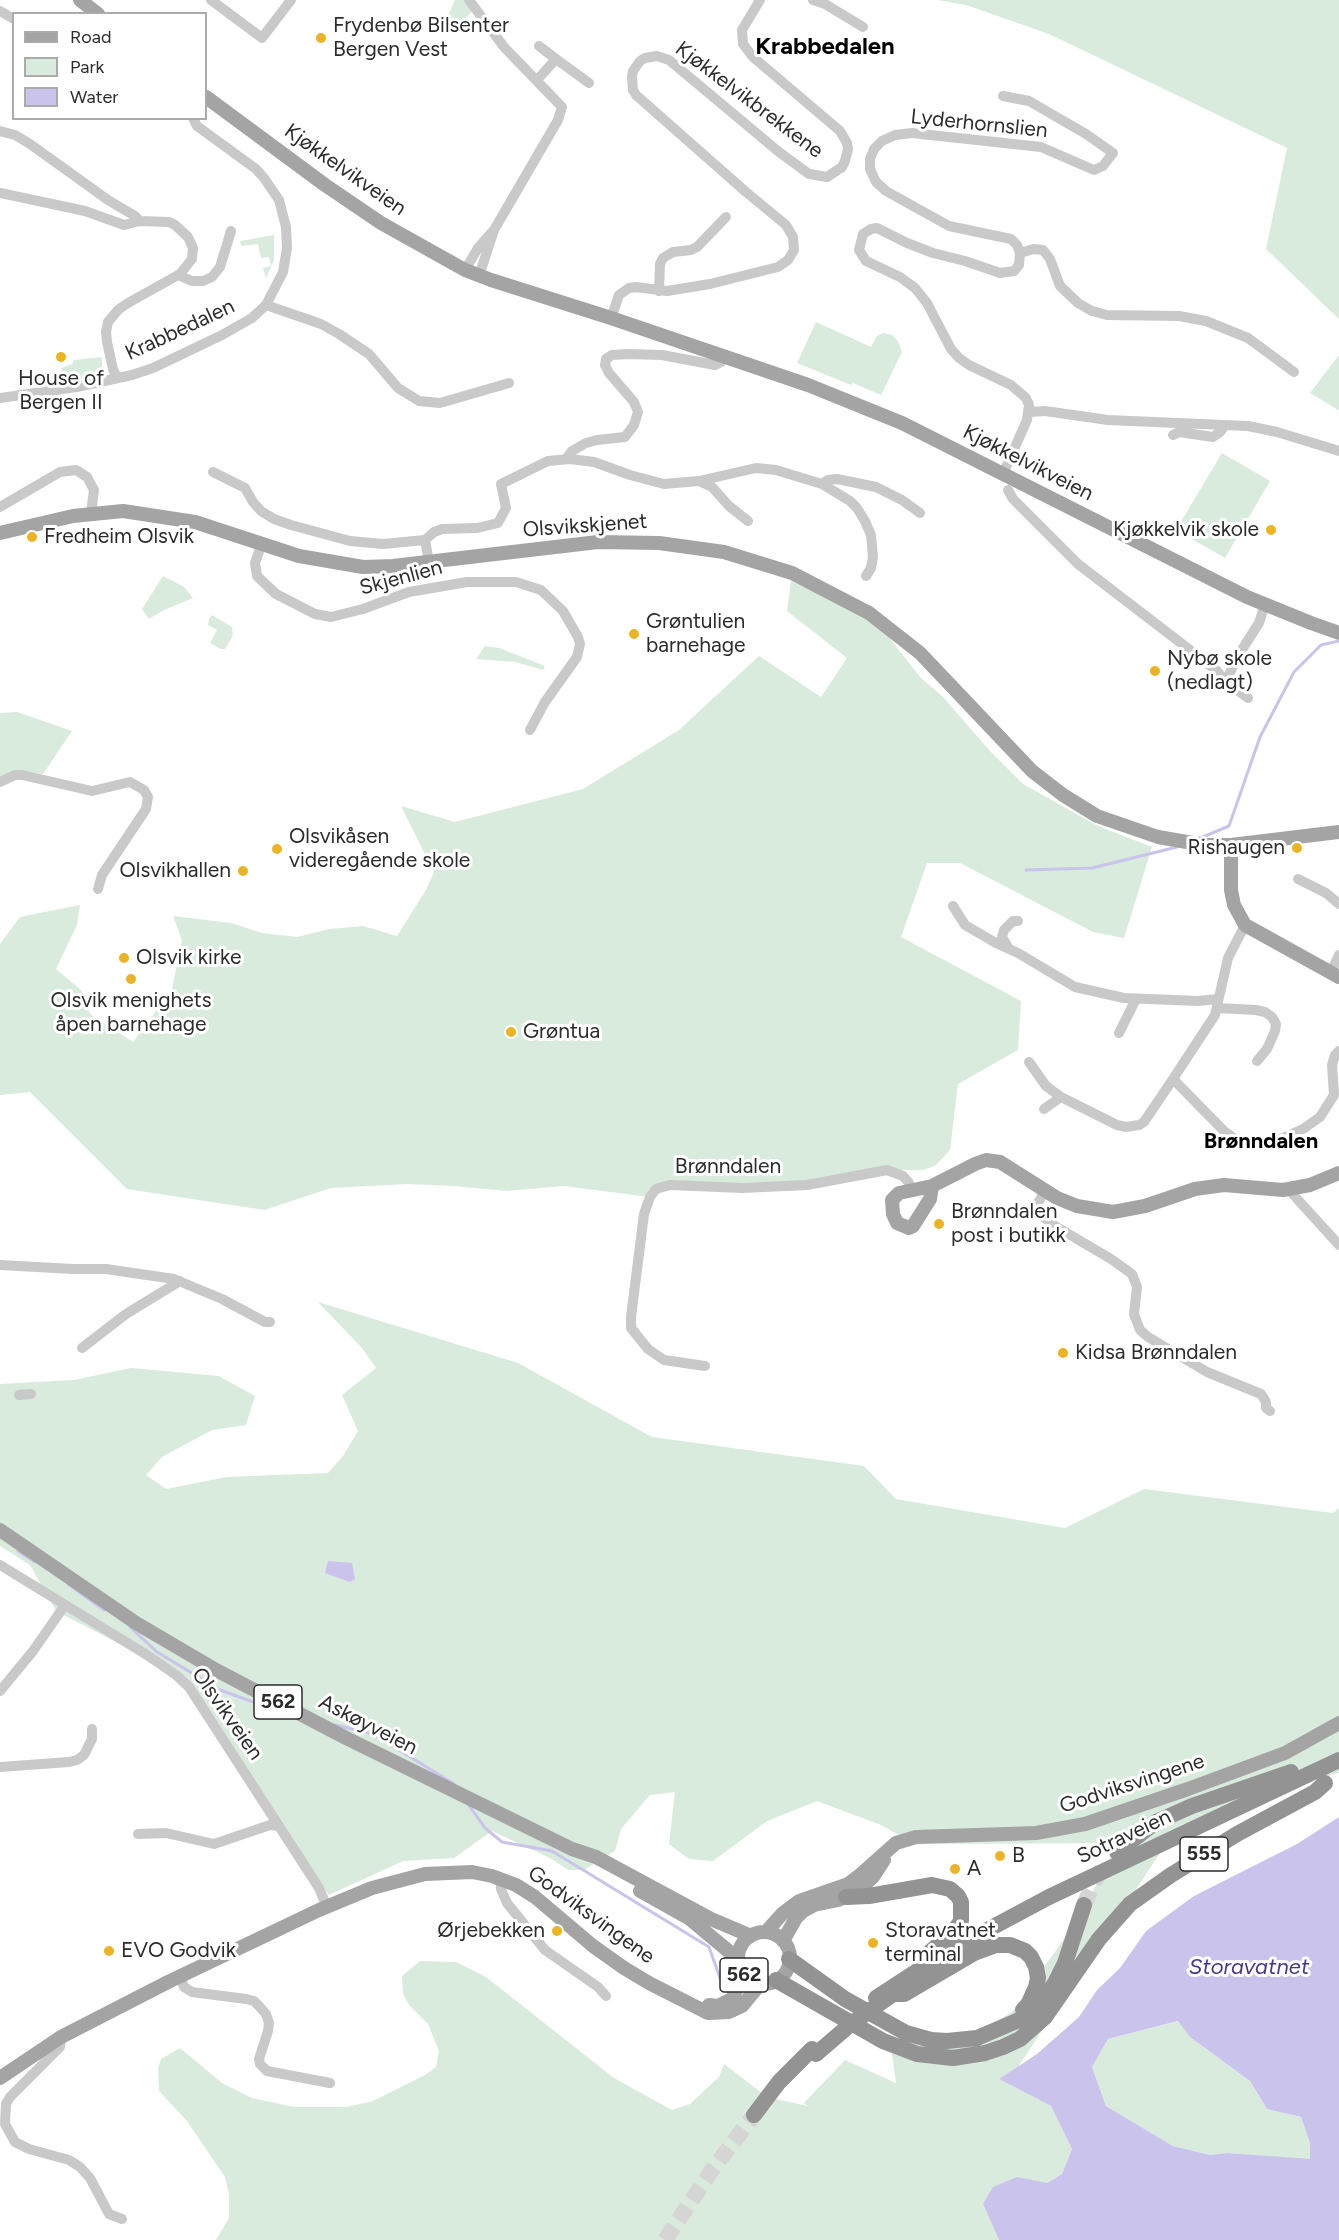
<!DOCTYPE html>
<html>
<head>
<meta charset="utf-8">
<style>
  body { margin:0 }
  #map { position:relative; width:1339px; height:2240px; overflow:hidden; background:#fff; font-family:Figtree,sans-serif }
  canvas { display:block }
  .legend { position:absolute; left:12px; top:12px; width:195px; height:108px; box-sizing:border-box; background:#fff; border:2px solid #ababab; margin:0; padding:8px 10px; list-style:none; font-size:18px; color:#2c2c2c }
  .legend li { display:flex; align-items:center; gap:12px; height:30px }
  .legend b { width:30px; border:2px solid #ababab }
</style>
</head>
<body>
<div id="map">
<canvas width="1339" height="2240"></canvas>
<ul class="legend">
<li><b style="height:8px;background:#a4a4a4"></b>Road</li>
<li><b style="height:16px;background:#d8ebdd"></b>Park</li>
<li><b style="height:16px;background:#cac3ec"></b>Water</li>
</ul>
</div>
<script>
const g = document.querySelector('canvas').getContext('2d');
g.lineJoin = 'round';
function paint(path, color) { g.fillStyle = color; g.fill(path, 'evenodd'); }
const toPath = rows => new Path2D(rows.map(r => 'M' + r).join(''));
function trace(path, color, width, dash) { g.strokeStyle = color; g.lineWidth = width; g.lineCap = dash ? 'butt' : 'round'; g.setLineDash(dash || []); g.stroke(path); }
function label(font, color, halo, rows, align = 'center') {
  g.font = font + ' Figtree,sans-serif'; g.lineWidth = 6; g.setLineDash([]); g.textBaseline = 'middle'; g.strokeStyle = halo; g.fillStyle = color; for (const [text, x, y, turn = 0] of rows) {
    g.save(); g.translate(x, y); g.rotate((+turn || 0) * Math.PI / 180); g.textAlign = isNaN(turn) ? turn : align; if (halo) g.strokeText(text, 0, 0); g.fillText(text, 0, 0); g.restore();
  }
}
const green = toPath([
  [455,0,466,0,473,11,461,22,465,28,463,31,447,18],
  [938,0,1339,0,1339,319,1266,249,1287,148,1049,34,966,5],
  [274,235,274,260,266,278,263,268,271,266,269,257,261,258,258,244,241,246,240,241],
  [816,322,871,347,877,336,883,333,892,335,898,341,902,352,881,395,853,383,851,385,797,363],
  [1339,355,1339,410,1338,410,1310,393],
  [102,357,102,368,98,374,90,378,56,383,55,378,61,373,62,368,72,364,74,360],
  [1222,453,1270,481,1225,558,1176,530],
  [163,576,184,587,193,598,164,610,149,619,142,609],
  [791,581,861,614,885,632,920,677,943,697,990,751,1023,784,1096,825,1152,847,1124,938,1093,932,960,863,927,863,901,937,1021,1001,1018,1050,958,1084,950,1150,935,1166,922,1170,887,1170,843,1180,670,1185,650,1197,563,1186,507,1191,454,1186,407,1184,331,1188,264,1210,127,1189,30,1092,0,1095,0,944,20,917,80,905,77,925,56,969,81,990,90,1014,133,1042,172,989,182,940,173,916,231,923,262,933,297,937,329,929,363,926,397,936,426,890,434,872,401,806,455,822,583,789,679,730,759,656,821,697,847,658,787,611],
  [212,615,232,627,233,635,225,649,221,649,210,643,217,630,208,625,209,619],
  [485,646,499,648,545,666,543,670,516,662,476,659],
  [17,712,72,731,43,774,25,772,0,777,0,713],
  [318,1302,518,1363,652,1437,864,1466,896,1499,1065,1528,1144,1489,1333,1513,1339,1508,1339,1773,1314,1780,1172,1835,1018,2067,999,2079,1051,2106,1072,2149,1062,2174,1047,2183,983,2204,999,2240,216,2240,229,2218,229,2195,225,2177,187,2121,159,2091,158,2068,161,2059,180,2048,222,2083,252,2098,294,2107,347,2107,373,2101,425,2075,436,2067,439,2051,428,2024,409,2005,403,1994,402,1976,420,1961,456,1962,486,1977,614,2078,672,2110,690,2104,719,2077,724,2064,767,2097,808,2106,804,2103,845,2060,896,2083,890,2040,955,2048,1012,2012,1076,1922,1119,1843,915,1844,881,1825,817,1801,767,1821,713,1861,689,1859,669,1844,675,1792,650,1795,621,1829,615,1851,584,1870,568,1870,550,1858,492,1831,454,1858,403,1861,329,1895,263,1799,189,1680,56,1611,30,1565,0,1546,0,1384,74,1380,131,1368,219,1376,255,1396,246,1425,212,1430,162,1457,146,1475,166,1489,226,1477,328,1473,343,1456,358,1431,342,1395,376,1368,362,1348],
  [1179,2021,1190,2037,1250,2081,1267,2109,1301,2117,1310,2143,1310,2160,1227,2153,1210,2155,1173,2146,1106,2106,1092,2067,1108,2039]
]);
const water = toPath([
  [328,1561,352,1563,355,1579,350,1582,325,1573],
  [1339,1817,1339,2240,999,2240,983,2204,993,2187,1017,2177,1047,2183,1062,2174,1072,2149,1051,2106,999,2079,1037,2054,1079,2017,1097,1990,1120,1968,1146,1931,1194,1896,1297,1844],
  [1178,2021,1190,2037,1250,2081,1267,2109,1301,2117,1310,2143,1310,2159,1227,2153,1210,2155,1173,2146,1106,2106,1092,2067,1108,2039]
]);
const stream = toPath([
  [1198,839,1229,826,1260,737,1294,672,1321,645,1339,641],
  [1026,870,1092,868,1177,847],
  [18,1551,35,1562],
  [68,1584,104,1610],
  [130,1627,157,1652,220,1690,287,1714],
  [335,1725,373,1734,454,1784],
  [468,1804,485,1828,502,1842,552,1851,709,1947,720,1978]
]);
const highwayTunnel = toPath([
  [1084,1905,1094,1882,1103,1868],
  [665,2240,712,2170,754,2115]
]);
const minor = toPath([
  [211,0,262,38,291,0],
  [469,0,504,47,562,107,558,120,494,230,479,276],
  [813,0,825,4,863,27],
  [0,11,14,19],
  [539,46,556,59],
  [537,80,556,59,589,83],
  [0,131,15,135,30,144,108,200,135,216,140,221],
  [0,193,85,211,124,225,140,221,169,222,175,225,188,237,193,248,192,259,180,274,128,303,118,310,108,322,106,332,107,342,113,369,117,378],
  [1020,253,1034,249,1043,250,1050,259,1060,286,1078,303,1092,311,1107,315,1179,316,1206,321,1248,338,1294,372],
  [465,270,478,248,492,232],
  [178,275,192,281,203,281,212,277,220,267,231,231],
  [659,291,660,264,663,258,673,252,691,250,697,247,726,217],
  [266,305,321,324,339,334,369,354,398,388,419,401,440,403,509,383],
  [611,318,619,295,629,288,636,287,667,291,710,284,778,267,788,260,794,250,793,237,786,225,746,192,636,95,633,90,632,77,633,71,640,61,645,58,657,56,669,60,779,152,809,174,827,177,842,167,845,161,848,149,847,143,840,131,753,57,743,44,742,30,760,0],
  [0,398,77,387,132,375,153,368,222,335,252,318,266,305,283,272,287,248,286,227,279,200,264,178,256,169,197,126,193,118],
  [1029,412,1045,411,1108,420,1248,426,1277,432,1339,451],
  [1173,435,1179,432,1213,437,1220,432,1225,425],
  [566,459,572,451,586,443,597,440,625,437,634,425,638,412,634,402,609,373,605,365,606,359,612,355,628,354,662,355,715,365,721,362,725,356],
  [213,472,245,488,253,502,261,511,274,519,291,525,350,541,383,544,425,540],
  [1003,474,1027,420,1029,405,1026,398,1011,385,969,365,959,358,951,349,927,303,915,288,900,277,866,261,859,250,863,234,871,229,877,228,907,243,933,253,965,261,1000,273,1014,271,1019,265,1020,253,1017,245,1011,239,949,226,886,191,876,182,870,169,870,159,874,149,882,141,895,135,912,133,1041,147,1094,170,1103,166,1113,153,1086,134,1029,101,1003,96],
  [699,481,712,487,729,506,748,521],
  [822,484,828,480,837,479,876,487,902,500,920,513],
  [1008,490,1013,499,1078,564,1216,670,1226,682,1248,698],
  [0,507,60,472,76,470,87,477,94,490,91,513],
  [262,543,255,563,257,576,276,594,315,614,331,617,363,609,409,592,467,582,516,582,541,590,563,611,578,637,580,644,577,657,545,702,530,730],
  [429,562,425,540,434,532,442,529,477,528,498,523,506,508,501,484,548,461,570,459,594,462,630,475,664,484,699,481,756,468,776,470,822,484,850,501,857,508,865,521,871,535,873,557,871,568,866,576],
  [1226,682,1236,659,1259,623,1265,604],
  [0,782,15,775,22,775,92,791,130,782,144,790,148,797,146,809,102,875,98,889],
  [1298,879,1326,893,1339,904],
  [953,906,965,925,996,943,1018,953,1075,987,1124,998,1198,1001,1218,999],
  [1008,947,1002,937,1004,930,1013,921,1018,921],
  [1331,972,1339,955],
  [1217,1008,1256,1010,1265,1012,1272,1017,1276,1024,1275,1031,1267,1049,1257,1061],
  [1119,1033,1136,999],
  [1029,1062,1046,1086,1061,1097,1117,1125,1126,1127,1139,1125,1144,1122,1173,1079,1215,1015,1228,958,1245,925],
  [1173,1079,1224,1131,1238,1141,1245,1144,1267,1143,1283,1138,1303,1129,1320,1117,1334,1095,1332,1065,1335,1055,1339,1051],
  [1044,1109,1061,1097],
  [1289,1190,1339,1245],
  [1045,1191,1036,1206,1037,1212,1055,1226,1111,1259,1132,1274,1137,1287,1134,1314,1140,1330,1148,1337,1207,1372,1261,1394,1266,1402,1266,1408,1270,1411],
  [0,1265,73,1269,106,1269,174,1279,222,1299,265,1322,270,1322],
  [82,1348,126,1314,180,1281],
  [705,1366,664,1360,648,1349,631,1328,631,1317,644,1214,650,1197,656,1189,670,1185,742,1188,807,1185,887,1170,903,1176,909,1183,912,1190],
  [19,1395,31,1394],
  [0,1565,147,1655,176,1675,189,1687,319,1888,327,1907],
  [0,1691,33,1651,65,1605],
  [0,1767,69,1762,77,1760,84,1755,92,1739,92,1729],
  [138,1834,166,1833,214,1844,270,1825,279,1826],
  [501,1879,501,1889,507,1903,545,1950,598,1987,606,1996],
  [180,1976,184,1987,192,1992,246,1999,254,2001,258,2005,266,2014,269,2023,268,2031,259,2059,260,2064,267,2071,330,2083],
  [61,2037,60,2047,10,2097,6,2104,5,2124,15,2142,29,2149,69,2160,80,2167,90,2178,109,2214,122,2219]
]);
const major = toPath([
  [80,0,98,14],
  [206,97,325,185,381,223,465,270,491,280,611,318,808,385,902,423,1247,597,1311,623,1339,633],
  [0,533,73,516,123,511,195,522,299,556,363,567,393,566,598,542,659,543,724,552,792,573,869,613,920,653,1032,771,1063,795,1097,816,1158,837,1204,845,1231,845,1339,832],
  [1231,845,1231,890,1234,905,1245,925,1339,977],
  [932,1186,930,1199,913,1226,909,1228,897,1223,893,1214,892,1200,899,1193,932,1186,975,1164,986,1160,1000,1162,1057,1198,1077,1206,1113,1212,1145,1206,1195,1189,1224,1185,1283,1190,1310,1185,1339,1173],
  [0,1530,136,1623,216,1670,346,1738,572,1849,596,1857,711,1919,751,1936],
  [640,1891,690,1919,738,1959],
  [766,1932,783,1913,799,1901,848,1884,860,1875,896,1843,916,1837,1036,1833,1085,1824,1188,1789,1285,1753,1339,1723],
  '738 1958a26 26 0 1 1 52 0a26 26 0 1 1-52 0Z',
  [783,1941,796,1918,803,1911,814,1905,838,1900,858,1891,873,1877,884,1860],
  [709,2005,718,2006,732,1999,744,1974],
  [0,2078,61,2037,168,1982,319,1910,372,1888,425,1874,472,1872,492,1876,516,1885,535,1897,593,1946,624,1968,649,1983,708,2013,729,2012,742,2006,761,1983]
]);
const highway = toPath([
  [1117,1852,1156,1822,1192,1806,1291,1772],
  [846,1897,869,1896,932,1885,950,1889,958,1896,961,1902,961,1921,954,1931,929,1953],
  [789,1959,845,1999,906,2033,931,2040,947,2041,977,2038,1019,2020,1041,2003,1055,1983,1065,1963,1084,1905],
  [776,1980,883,2041,917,2054,953,2058,985,2053,1003,2047,1020,2039,1045,2017,1099,1939,1130,1904,1171,1875,1237,1834,1315,1792,1325,1783],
  [893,1994,904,1994,974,1953,996,1945,1010,1945,1025,1951,1031,1957,1036,1967,1038,1978,1036,1987,1028,2005,1023,2010],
  [876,1998,948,1951,1049,1897,1339,1760],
  [754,2115,779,2082,812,2049]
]);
const highwayBridge = toPath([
  [816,2054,851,2024,893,1994]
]);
const markers = [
  [321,38,6,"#ecb424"],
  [61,357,6,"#ecb424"],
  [1271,530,6,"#ecb424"],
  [32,537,6,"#ecb424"],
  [634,634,6,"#ecb424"],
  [1155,671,6,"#ecb424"],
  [1297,848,6,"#ecb424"],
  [277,849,6,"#ecb424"],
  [243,871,6,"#ecb424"],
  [124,958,6,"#ecb424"],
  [131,979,6,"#ecb424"],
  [511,1032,6,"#ecb424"],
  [939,1224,6,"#ecb424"],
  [1063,1353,6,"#ecb424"],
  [1000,1856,6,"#ecb424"],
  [955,1869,6,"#ecb424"],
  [557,1931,6,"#ecb424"],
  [873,1943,6,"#ecb424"],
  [109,1951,6,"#ecb424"]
];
const shields = [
  [278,1702,48],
  [1204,1854,48],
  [744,1975,48]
];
const shieldNames = [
  ["562",278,1702],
  ["555",1204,1854],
  ["562",744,1975]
];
const poiNames = [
  ["Frydenbø Bilsenter",333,26],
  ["Bergen Vest",333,50],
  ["House of",61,379,"center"],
  ["Bergen II",61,403,"center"],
  ["Kjøkkelvik skole",1259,530,"right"],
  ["Fredheim Olsvik",44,537],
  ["Grøntulien",646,622],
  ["barnehage",646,646],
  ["Nybø skole",1167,659],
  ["(nedlagt)",1167,683],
  ["Olsvikåsen",289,837],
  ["videregående skole",289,861],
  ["Rishaugen",1285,848,"right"],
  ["Olsvikhallen",231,871,"right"],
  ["Olsvik kirke",136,958],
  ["Olsvik menighets",131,1001,"center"],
  ["åpen barnehage",131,1025,"center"],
  ["Grøntua",523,1032],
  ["Brønndalen",951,1212],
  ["post i butikk",951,1236],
  ["Kidsa Brønndalen",1075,1353],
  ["B",1012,1856],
  ["A",967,1869],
  ["Ørjebekken",545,1931,"right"],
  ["Storavatnet",885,1931],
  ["terminal",885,1955],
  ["EVO Godvik",121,1951]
];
const streetNames = [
  ["Kjøkkelvikbrekkene",749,100,37],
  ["Lyderhornslien",979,124,6],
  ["Kjøkkelvikveien",345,170,35],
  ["Krabbedalen",180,330,-25],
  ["Kjøkkelvikveien",1028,463,27],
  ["Olsvikskjenet",585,526,-4],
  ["Skjenlien",401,578,-15],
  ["Brønndalen",728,1167],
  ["Olsvikveien",227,1714,55],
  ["Askøyveien",368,1725,27],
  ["Godviksvingene",1132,1784,-18],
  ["Sotraveien",1124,1837,-25],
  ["Godviksvingene",591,1915,36]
];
const neighbourhoodNames = [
  ["Brønndalen",1261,1142]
];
const waterNames = [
  ["Storavatnet",1249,1968]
];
const quarterNames = [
  ["Krabbedalen",825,47]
];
paint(green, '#d8ebdd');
paint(water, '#cac3ec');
trace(stream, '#cac3ec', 3);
trace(highwayTunnel, '#d5d5d5', 16, [16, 8]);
trace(minor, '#c9c9c9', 10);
trace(major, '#a4a4a4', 14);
trace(highway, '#939393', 16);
trace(highwayBridge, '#939393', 16);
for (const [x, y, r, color] of markers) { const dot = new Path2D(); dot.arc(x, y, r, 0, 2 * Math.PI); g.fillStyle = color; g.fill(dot); trace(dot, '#fff', 2); }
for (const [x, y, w] of shields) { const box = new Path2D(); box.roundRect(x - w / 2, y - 17, w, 34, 4.5); g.fillStyle = '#fff'; g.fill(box); trace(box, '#2c2c2c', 1.5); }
label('bold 20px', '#2c2c2c', null, shieldNames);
label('21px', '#2c2c2c', '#fff', poiNames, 'left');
label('21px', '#2c2c2c', '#fff', streetNames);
label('bold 22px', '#000', '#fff', neighbourhoodNames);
label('italic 22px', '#473790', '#fff', waterNames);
label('bold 24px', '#000', '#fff', quarterNames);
</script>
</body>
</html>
